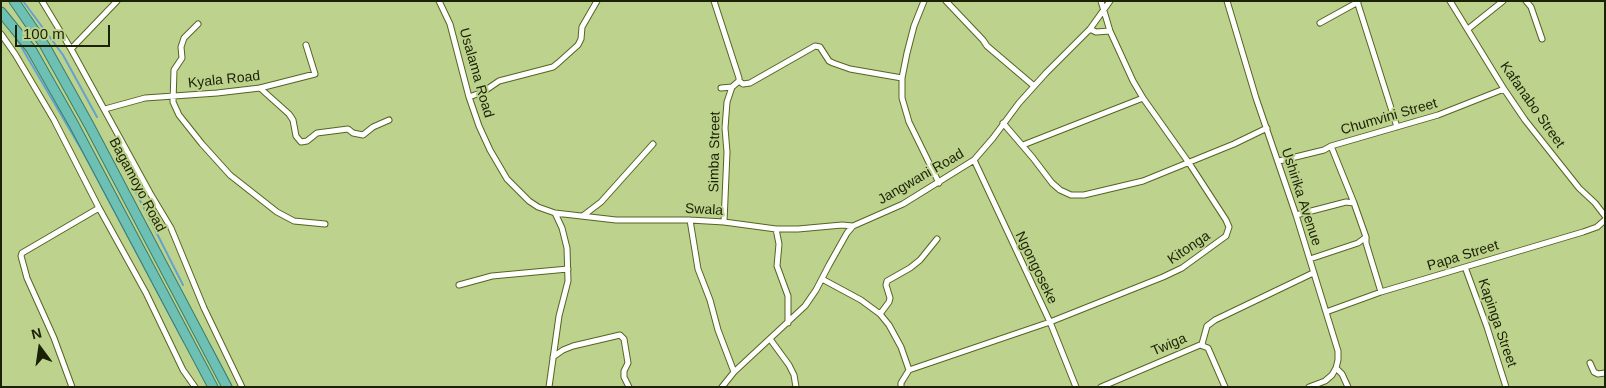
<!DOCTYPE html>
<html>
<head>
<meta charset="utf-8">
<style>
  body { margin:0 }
  #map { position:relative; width:1606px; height:388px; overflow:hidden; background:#bdd28c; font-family:Helvetica,sans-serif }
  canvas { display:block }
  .frame { position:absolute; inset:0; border:2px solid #1a2105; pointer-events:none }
  .north { position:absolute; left:15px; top:323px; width:50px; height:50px; -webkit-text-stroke:4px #bdd28c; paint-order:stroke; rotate:346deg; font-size:14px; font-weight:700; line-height:20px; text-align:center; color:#1a2105 }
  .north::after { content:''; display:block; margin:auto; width:18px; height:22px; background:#1a2105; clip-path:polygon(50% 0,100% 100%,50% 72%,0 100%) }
  .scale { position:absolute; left:15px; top:25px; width:95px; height:22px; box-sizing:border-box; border:2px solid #1a2105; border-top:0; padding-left:6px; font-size:15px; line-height:18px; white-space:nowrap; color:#1a2105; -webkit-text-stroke:4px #bdd28c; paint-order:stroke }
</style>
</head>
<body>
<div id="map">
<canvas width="1606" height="388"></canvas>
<div class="frame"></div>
<div class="north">N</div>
<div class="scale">100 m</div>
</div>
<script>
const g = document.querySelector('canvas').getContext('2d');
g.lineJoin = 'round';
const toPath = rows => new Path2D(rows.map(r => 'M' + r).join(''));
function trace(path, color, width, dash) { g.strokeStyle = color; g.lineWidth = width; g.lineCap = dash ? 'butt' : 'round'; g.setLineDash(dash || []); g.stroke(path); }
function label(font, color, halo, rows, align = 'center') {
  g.font = font + ' Helvetica,sans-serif'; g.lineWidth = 4; g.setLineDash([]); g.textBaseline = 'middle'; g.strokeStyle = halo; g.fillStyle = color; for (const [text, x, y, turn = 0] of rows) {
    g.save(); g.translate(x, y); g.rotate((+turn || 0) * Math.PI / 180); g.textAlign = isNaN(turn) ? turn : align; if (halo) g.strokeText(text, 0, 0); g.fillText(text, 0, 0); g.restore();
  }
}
const stream = toPath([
  [23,1,63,55,97,117],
  [15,36,84,154,184,342],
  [110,141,183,285],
  [210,345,232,387]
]);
const minor = toPath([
  [42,1,71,49,150,193,171,228,204,308,242,387],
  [439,1,450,24,469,97,479,126,490,150,507,179,529,201,538,207,555,213,562,228,567,248,568,281,559,316,549,387],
  [714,1,739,78,739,81,732,87,727,102,725,128,727,152,724,222],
  [924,1,914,26,907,53,902,78,902,98,909,122,939,183],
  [946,1,983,40,987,46,1034,86],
  [1227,1,1256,98,1296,215,1338,351,1338,360,1336,368,1332,375,1325,381,1309,387],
  [1357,1,1397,127],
  [1450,1,1504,89,1525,120,1579,188,1595,203,1605,216],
  [1526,1,1531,7,1542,39],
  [1320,23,1358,2],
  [198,24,184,38,181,47,182,58,174,70,173,102,179,115,202,144,230,175,277,212,294,221,325,224],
  [1090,29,1096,32,1110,31],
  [1468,29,1503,1],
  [1,34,15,54,54,120,99,208,146,293,183,370,195,387],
  [71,49,117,1],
  [739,81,743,84,750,83,815,46,820,47,829,61,833,63,850,69,902,78],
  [260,88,289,114,293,120,296,136,301,142,307,141,317,133,348,129,353,133,363,135,373,127,389,120],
  [721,88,732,87],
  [469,97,483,92,499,81,553,67,558,63,578,45,581,39,582,27,597,1],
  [105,109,145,98,217,93,260,88,315,74,306,45],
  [1003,123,1033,158,1052,183,1060,190,1071,195,1084,195,1143,181,1234,144,1267,128],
  [1023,145,1143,98],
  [1331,146,1354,203,1366,237,1366,243,1381,292],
  [974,160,1050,322,1076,387],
  [1279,161,1324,150,1331,146,1438,115,1504,89],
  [555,213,616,220,690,220,724,222,776,229,798,229,842,225,853,226],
  [584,215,601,202,653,144],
  [1296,215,1346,202,1354,203],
  [690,220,698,269,710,300,718,330,734,372],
  [776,229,779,244,777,266,788,296,788,323],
  [1310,259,1358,243,1366,237],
  [1465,267,1487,327,1506,387],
  [822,279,861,300,880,314,889,325,901,347,909,370,901,383,901,387],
  [459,285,492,276,568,269],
  [1326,312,1381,292,1583,232,1597,227,1605,220],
  [880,314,889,302,890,298,886,285,887,281,910,268,920,260,937,239],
  [770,339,789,365,794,375,796,387],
  [1203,345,1202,344,1207,326,1215,320,1313,273],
  [553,357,563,350,573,346,620,335,624,339,628,363,624,371,624,377,629,387],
  [1590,363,1594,372,1598,374,1605,373],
  [1336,368,1342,374,1348,387],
  [909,370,1050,322,1163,277,1182,268,1226,236,1229,227,1226,220,1189,163,1143,98,1133,81,1110,31,1101,1],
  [72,387,54,338,27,278,21,256,22,253,99,208],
  [722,387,734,372,805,306,816,290,829,265,847,233,853,226,903,204,974,160,993,138,1019,103,1046,73,1090,29,1110,1],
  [1101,387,1200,345,1208,348,1225,387]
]);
const trunk = toPath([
  [14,1,45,46,89,125,227,387],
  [1,12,31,49,73,123,213,387]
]);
const streetNames = [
  ["Usalama Road",476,73,74],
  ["Kyala Road",224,80,-6],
  ["Kafanabo Street",1532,105,55],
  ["Chumvini Street",1389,117,-16],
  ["Simba Street",715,152,-89],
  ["Jangwani Road",921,177,-30],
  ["Bagamoyo Road",137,185,62],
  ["Ushirika Avenue",1301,197,72],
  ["Swala",704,210,3],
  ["Kitonga",1189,248,-34],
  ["Papa Street",1463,256,-17],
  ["Ngongoseke",1036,268,64],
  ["Kapinga Street",1497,323,71],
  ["Twiga",1169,345,-23]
];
trace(stream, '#62a2d2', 2);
trace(minor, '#546520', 7);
trace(trunk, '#397e6a', 11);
trace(minor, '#fff', 5);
trace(trunk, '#6ec0b4', 9);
label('14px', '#1a2105', '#bdd28c', streetNames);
</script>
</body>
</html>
